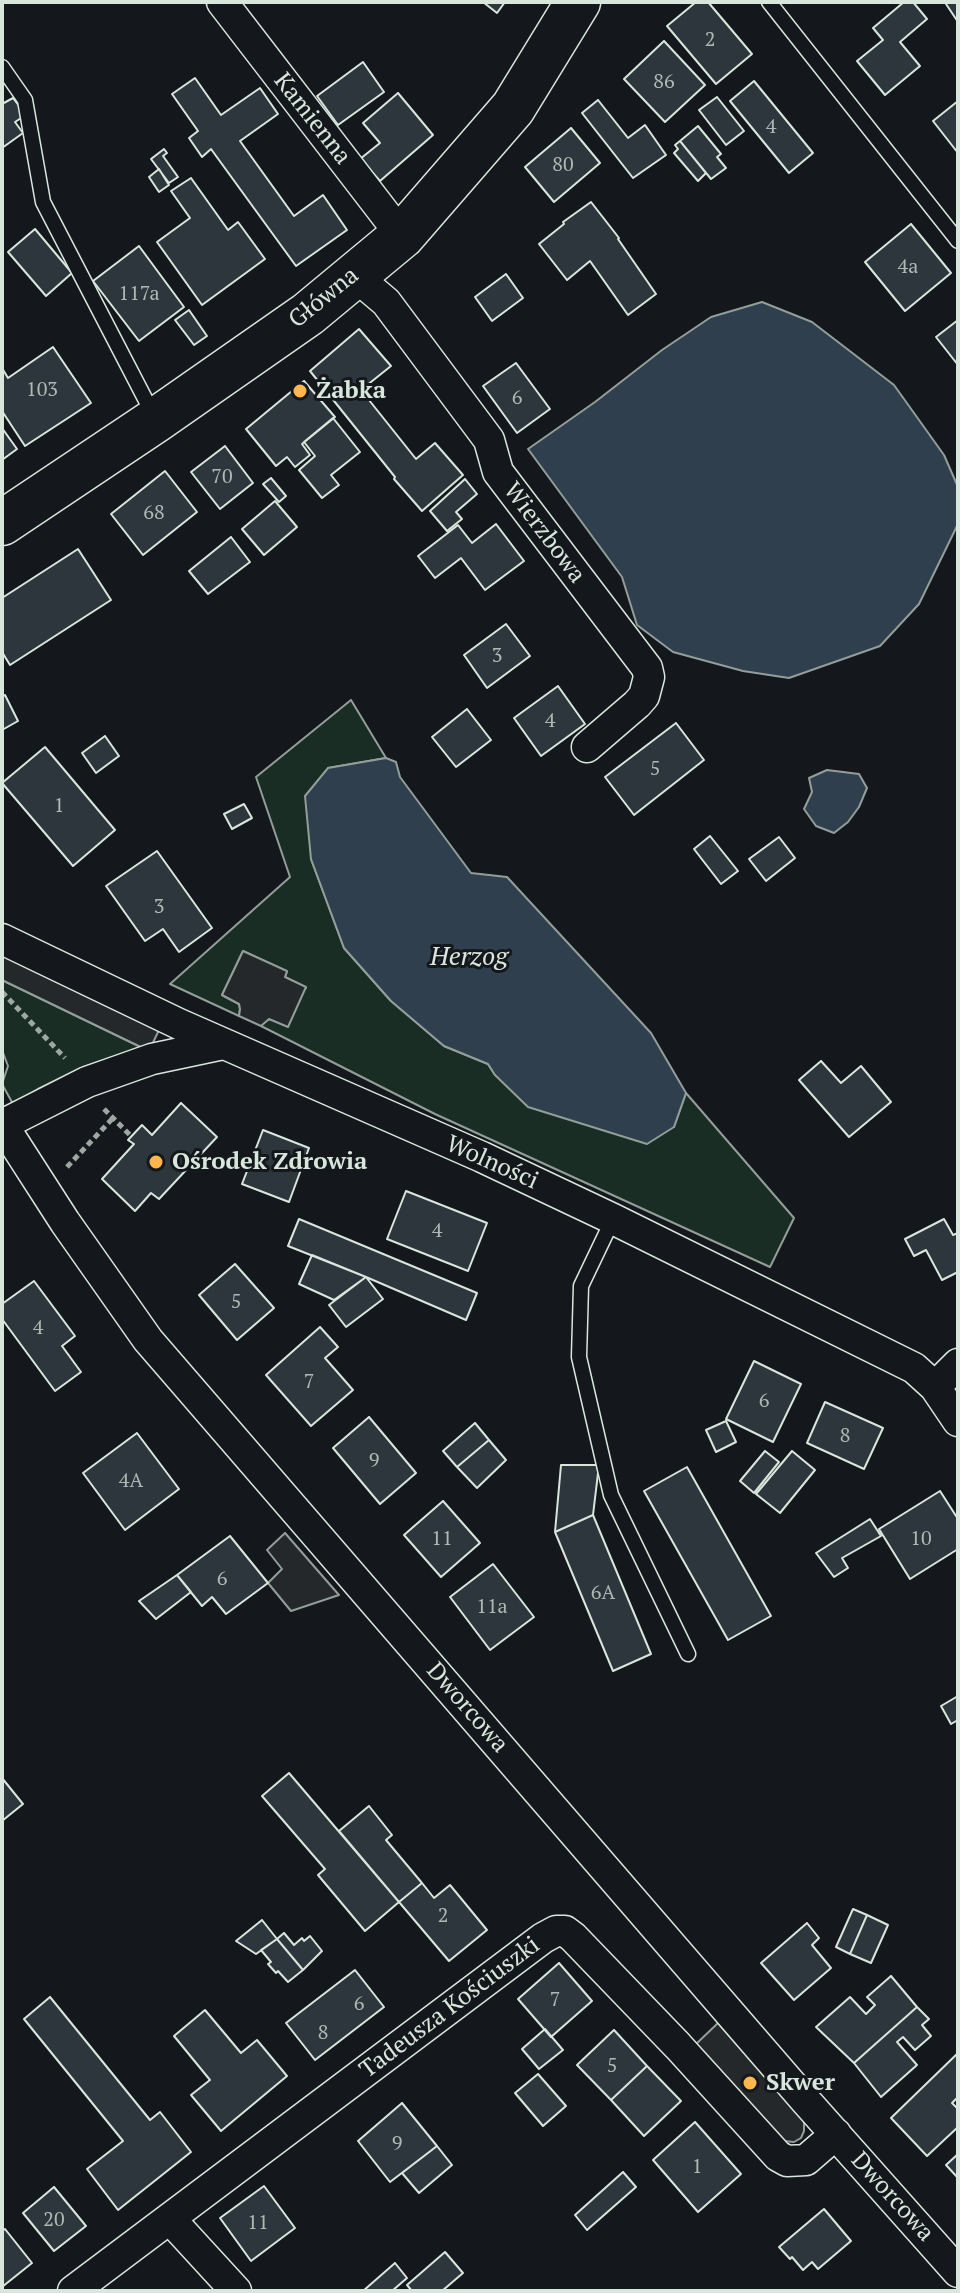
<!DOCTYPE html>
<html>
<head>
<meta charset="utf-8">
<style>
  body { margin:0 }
  #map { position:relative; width:960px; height:2293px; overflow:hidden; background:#14181c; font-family:"PT Serif",serif }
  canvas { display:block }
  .frame { position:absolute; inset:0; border:4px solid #d8e6dc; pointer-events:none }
</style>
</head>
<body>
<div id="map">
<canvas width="960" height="2293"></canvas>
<div class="frame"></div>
</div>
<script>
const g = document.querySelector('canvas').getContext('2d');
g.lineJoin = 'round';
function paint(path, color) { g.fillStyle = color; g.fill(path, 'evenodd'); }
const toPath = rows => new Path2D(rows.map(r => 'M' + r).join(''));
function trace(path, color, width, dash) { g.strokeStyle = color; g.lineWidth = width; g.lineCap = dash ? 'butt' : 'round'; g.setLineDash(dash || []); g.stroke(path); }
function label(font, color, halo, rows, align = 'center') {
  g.font = font + ' "PT Serif",serif'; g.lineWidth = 6; g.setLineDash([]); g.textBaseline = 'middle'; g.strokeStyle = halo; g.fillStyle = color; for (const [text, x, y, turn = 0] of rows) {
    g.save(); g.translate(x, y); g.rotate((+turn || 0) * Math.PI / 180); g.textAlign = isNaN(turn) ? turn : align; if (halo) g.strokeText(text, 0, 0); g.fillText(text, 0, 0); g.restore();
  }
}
const green = toPath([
  [351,700,386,758,328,768,311,859,344,948,391,1001,444,1046,488,1064,495,1075,674,1127,686,1093,794,1218,770,1267,435,1114,261,1026,266,1020,273,1019,306,988,285,977,287,972,243,951,222,995,239,1004,240,1009,239,1016,170,984,290,877,256,777,351,700],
  [2,980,149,1051,107,1059,83,1067,38,1089,13,1104,2,1084,8,1066,2,1050,2,980]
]);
const parking = toPath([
  [243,951,287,971,285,977,306,987,288,1027,269,1019,261,1026,239,1016,240,1009,239,1004,222,995,243,951],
  [2,954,159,1030,149,1051,2,980,2,954],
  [285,1533,339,1595,291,1611,268,1583,282,1569,267,1550,285,1533],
  [718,2023,804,2121,804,2131,801,2138,794,2142,783,2141,695,2045,718,2023]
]);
const water = toPath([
  [762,302,812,322,894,385,944,455,958,487,958,524,919,604,880,646,789,678,743,671,673,652,637,625,622,577,528,449,595,402,662,350,711,317,762,302],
  [386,758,396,762,400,777,471,873,507,877,651,1033,686,1093,674,1127,647,1144,528,1107,495,1075,488,1064,444,1046,391,1001,344,948,311,859,305,796,328,768,386,758],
  [827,770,859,774,867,788,859,807,848,822,834,833,816,826,804,809,812,792,809,778,827,770]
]);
const building = toPath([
  [483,2,505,2,497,13,483,2],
  [696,2,708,2,752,54,716,84,667,26,696,2],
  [904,2,913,2,927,19,900,42,920,66,885,95,857,61,883,40,873,28,904,2],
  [949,2,958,2,958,22,946,4,949,2],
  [664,41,705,85,665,122,624,79,664,41],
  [363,62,384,92,338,125,317,96,363,62],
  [195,78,221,115,260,88,278,114,240,141,294,216,323,195,347,230,296,266,211,149,202,157,189,138,198,131,172,94,195,78],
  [754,81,813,153,789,173,730,101,754,81],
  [398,93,433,135,380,181,360,159,380,143,363,123,398,93],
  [717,97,744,131,726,145,699,110,717,97],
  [13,98,26,115,15,122,23,133,2,148,2,104,13,98],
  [598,100,628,138,645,125,666,155,633,178,582,113,598,100],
  [958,101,958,153,933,121,958,101],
  [698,126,721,154,717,157,726,168,711,179,680,141,698,126],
  [571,128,600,163,554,202,525,167,571,128],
  [680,141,706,173,698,181,674,153,678,149,675,145,680,141],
  [164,149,167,153,163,156,178,177,169,183,151,159,164,149],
  [159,169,169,185,159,192,149,177,159,169],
  [191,178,228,230,238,222,265,259,202,305,157,242,190,218,171,191,191,178],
  [591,202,619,238,618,239,656,294,628,315,590,261,567,280,539,244,564,224,563,222,591,202],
  [911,224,951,273,905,311,865,262,911,224],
  [35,229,72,273,46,296,8,252,35,229],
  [139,246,184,307,139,341,93,281,139,246],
  [506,274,523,298,492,321,475,297,506,274],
  [189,310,207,336,194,345,175,320,189,310],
  [958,320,958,365,936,337,958,320],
  [359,329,391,366,361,390,416,459,435,443,463,475,422,511,394,479,395,477,310,371,359,329],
  [53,347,91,403,25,446,2,411,2,368,8,378,53,347],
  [516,363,550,409,517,433,483,386,516,363],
  [304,381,335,417,302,444,310,455,295,467,287,457,276,466,246,429,304,381],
  [333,418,360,452,331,475,339,485,322,498,299,470,315,456,304,442,333,418],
  [2,428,17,449,2,460,2,428],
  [225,446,253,483,220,509,191,472,225,446],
  [165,471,197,512,143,555,111,514,165,471],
  [271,478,286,496,279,502,263,484,271,478],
  [465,479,477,494,456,512,462,519,447,531,430,511,465,479],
  [275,501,297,527,264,555,242,529,275,501],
  [496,524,524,561,485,590,461,558,435,578,418,556,458,525,472,543,496,524],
  [231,537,250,562,208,594,189,571,231,537],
  [78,549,111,600,10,665,2,652,2,598,78,549],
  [506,624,530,656,487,688,464,655,506,624],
  [558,686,585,724,541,756,514,718,558,686],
  [5,695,18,721,2,730,2,697,5,695],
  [467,709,491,740,456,767,432,737,467,709],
  [676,723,704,760,634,815,605,777,676,723],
  [105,736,119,756,96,773,82,753,105,736],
  [45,747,115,830,73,866,2,783,45,747],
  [244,804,252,818,232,829,224,814,244,804],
  [710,836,738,871,721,884,694,849,710,836],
  [779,837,795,858,766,881,749,859,779,837],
  [157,851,212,928,179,952,163,929,145,941,106,886,157,851],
  [821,1061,841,1083,861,1066,891,1102,849,1137,799,1080,821,1061],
  [181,1103,217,1137,159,1199,151,1193,135,1211,102,1179,134,1144,128,1140,142,1125,152,1135,181,1103],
  [263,1130,309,1148,289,1202,242,1184,263,1130],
  [406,1191,487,1223,468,1271,387,1239,406,1191],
  [299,1219,477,1293,466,1320,366,1277,288,1246,299,1219],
  [944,1219,953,1235,958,1233,958,1272,942,1280,926,1250,914,1256,905,1239,944,1219],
  [312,1255,366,1277,334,1300,299,1284,312,1255],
  [235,1264,274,1308,237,1340,199,1295,235,1264],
  [366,1277,383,1299,346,1327,329,1305,366,1277],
  [34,1281,75,1336,62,1346,81,1372,55,1391,2,1319,2,1304,34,1281],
  [320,1327,338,1347,325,1358,353,1390,311,1426,266,1375,320,1327],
  [754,1361,801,1384,773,1442,726,1419,754,1361],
  [825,1402,883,1428,864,1469,807,1443,825,1402],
  [369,1417,416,1473,380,1504,333,1448,369,1417],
  [726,1421,736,1442,716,1452,706,1430,726,1421],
  [475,1423,489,1440,457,1467,443,1451,475,1423],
  [137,1433,179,1489,125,1530,83,1473,137,1433],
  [489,1440,506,1460,477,1488,457,1467,489,1440],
  [765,1451,779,1462,754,1493,740,1481,765,1451],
  [792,1451,815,1470,780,1513,756,1494,792,1451],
  [561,1465,599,1465,593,1515,555,1532,561,1465],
  [687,1467,771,1616,728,1640,644,1491,687,1467],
  [940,1491,958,1519,958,1549,910,1579,879,1529,940,1491],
  [443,1501,480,1543,441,1577,404,1535,443,1501],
  [593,1515,651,1654,613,1671,555,1532,593,1515],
  [870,1519,881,1536,842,1558,848,1568,834,1577,816,1553,870,1519],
  [230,1536,268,1583,226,1614,212,1597,202,1606,177,1575,230,1536],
  [493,1564,534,1617,490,1650,450,1597,493,1564],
  [177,1575,191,1592,156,1619,139,1601,177,1575],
  [958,1696,958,1720,951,1724,941,1706,958,1696],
  [289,1773,399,1902,365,1931,318,1875,325,1869,262,1796,289,1773],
  [2,1778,23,1804,2,1821,2,1778],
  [369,1806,392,1835,386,1840,422,1883,399,1902,339,1831,369,1806],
  [422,1883,434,1898,450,1885,487,1930,449,1961,399,1902,422,1883],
  [853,1909,867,1915,850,1954,836,1947,853,1909],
  [867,1915,888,1925,871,1963,850,1954,867,1915],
  [262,1920,277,1939,256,1954,236,1941,262,1920],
  [807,1923,819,1938,812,1945,831,1968,794,2000,761,1963,807,1923],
  [284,1933,294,1945,302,1938,304,1941,310,1936,322,1951,303,1970,277,1939,284,1933],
  [277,1939,303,1970,288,1982,278,1971,276,1973,268,1964,271,1962,261,1950,277,1939],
  [559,1963,592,2001,551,2037,518,1999,559,1963],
  [355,1970,384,2007,315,2060,286,2023,355,1970],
  [891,1976,917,2007,854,2063,816,2027,850,1997,866,2014,875,2005,867,1997,891,1976],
  [50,1997,150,2120,160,2112,191,2152,118,2210,87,2169,123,2141,24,2019,50,1997],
  [917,2007,929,2019,922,2025,931,2036,915,2050,903,2037,897,2042,917,2065,881,2097,854,2063,917,2007],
  [205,2010,241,2053,257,2040,287,2076,221,2131,191,2095,210,2080,174,2036,205,2010],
  [545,2029,563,2050,539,2069,522,2049,545,2029],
  [614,2030,647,2066,611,2100,577,2065,614,2030],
  [958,2053,958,2097,952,2103,958,2109,958,2127,927,2156,891,2118,958,2053],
  [647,2066,681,2101,644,2136,611,2100,647,2066],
  [538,2074,566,2106,543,2126,515,2093,538,2074],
  [402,2103,437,2146,390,2182,358,2141,402,2103],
  [695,2122,741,2174,698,2212,653,2160,695,2122],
  [437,2146,452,2165,419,2193,402,2173,437,2146],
  [958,2154,958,2178,946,2165,958,2154],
  [623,2172,636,2187,587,2230,575,2215,623,2172],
  [264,2186,295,2228,251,2261,220,2218,264,2186],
  [54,2187,86,2226,54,2251,23,2213,54,2187],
  [824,2209,851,2241,818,2269,812,2262,803,2270,792,2257,790,2259,779,2247,824,2209],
  [5,2229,32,2263,2,2287,2,2231,5,2229],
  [445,2252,463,2273,442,2291,412,2291,407,2285,445,2252],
  [395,2263,407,2278,392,2291,363,2291,395,2263]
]);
const path = toPath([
  [2,992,65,1058],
  [104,1109,132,1137],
  [67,1167,113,1118]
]);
const lane = toPath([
  [769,2,958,241],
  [2,67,25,100,43,202,154,416],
  [613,1219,581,1286,579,1357,611,1495,688,1654]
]);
const street = toPath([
  [222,2,402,236],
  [354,275,386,302,489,440,498,472,647,668,649,677,644,696,637,704,587,747],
  [2,939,179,1024,482,1157,613,1219,914,1368,935,1387,958,1421],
  [2,1124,65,1222,148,1340,805,2100,958,2272],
  [2,1125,87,1082,152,1059,223,1044],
  [935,1387,958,1364],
  [170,2219,236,2291],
  [73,2291,543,1938,556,1931,565,1931,573,1937,678,2046,778,2156,787,2161,806,2160,836,2134]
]);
const primary = toPath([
  [2,523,156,420,308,314,402,236,513,108,578,2]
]);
const markers = [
  [300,391,8,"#ffb74d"],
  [156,1162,8,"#ffb74d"],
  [750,2083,8,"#ffb74d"]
];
const numberNames = [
  ["2",710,40],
  ["86",664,82],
  ["4",771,127],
  ["80",563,165],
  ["4a",908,267],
  ["117a",139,294],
  ["103",42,390],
  ["6",517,398],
  ["70",222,477],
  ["68",154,513],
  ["3",497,656],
  ["4",550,721],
  ["5",655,769],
  ["1",59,806],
  ["3",159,907],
  ["4",437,1231],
  ["5",236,1302],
  ["4",38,1328],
  ["7",309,1382],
  ["6",764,1401],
  ["8",845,1436],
  ["9",374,1461],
  ["4A",131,1481],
  ["11",442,1539],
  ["10",921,1539],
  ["6",222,1579],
  ["6A",603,1593],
  ["11a",492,1607],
  ["2",443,1916],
  ["7",555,2000],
  ["6",359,2004],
  ["8",323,2033],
  ["5",612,2066],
  ["9",397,2144],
  ["1",697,2167],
  ["20",54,2220],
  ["11",258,2223]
];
const streetNames = [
  ["Kamienna",312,119,52],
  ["Główna",324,298,-39],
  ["Wierzbowa",544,533,53],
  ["Wolności",492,1163,24],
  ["Dworcowa",467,1708,49],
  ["Tadeusza Kościuszki",450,2008,-37],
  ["Dworcowa",892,2197,48]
];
const poiNames = [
  ["Żabka",316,391],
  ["Ośrodek Zdrowia",172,1162],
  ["Skwer",766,2083]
];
const waterNames = [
  ["Herzog",469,958]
];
paint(green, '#1a2d24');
trace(green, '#939e99', 2);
paint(parking, '#24282b');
trace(parking, '#939e99', 2);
paint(water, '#2f3f4d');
trace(water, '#939e99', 2);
paint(building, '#2c363c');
trace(building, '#d8e6dc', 2);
trace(lane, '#d8e6dc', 17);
trace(street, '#d8e6dc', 33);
trace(primary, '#d8e6dc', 47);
trace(path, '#9da8a2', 5, [6, 4]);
trace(lane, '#14181c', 14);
trace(street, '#14181c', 30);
trace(primary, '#14181c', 44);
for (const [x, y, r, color] of markers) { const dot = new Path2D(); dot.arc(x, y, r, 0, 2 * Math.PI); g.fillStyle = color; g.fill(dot); trace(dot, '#14181c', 3); }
label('20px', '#adbab4', null, numberNames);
label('24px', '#d8e6dc', '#14181c', streetNames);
label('bold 24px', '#d8e6dc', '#14181c', poiNames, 'left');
label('italic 26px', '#d8e6dc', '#14181c', waterNames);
</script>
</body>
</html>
